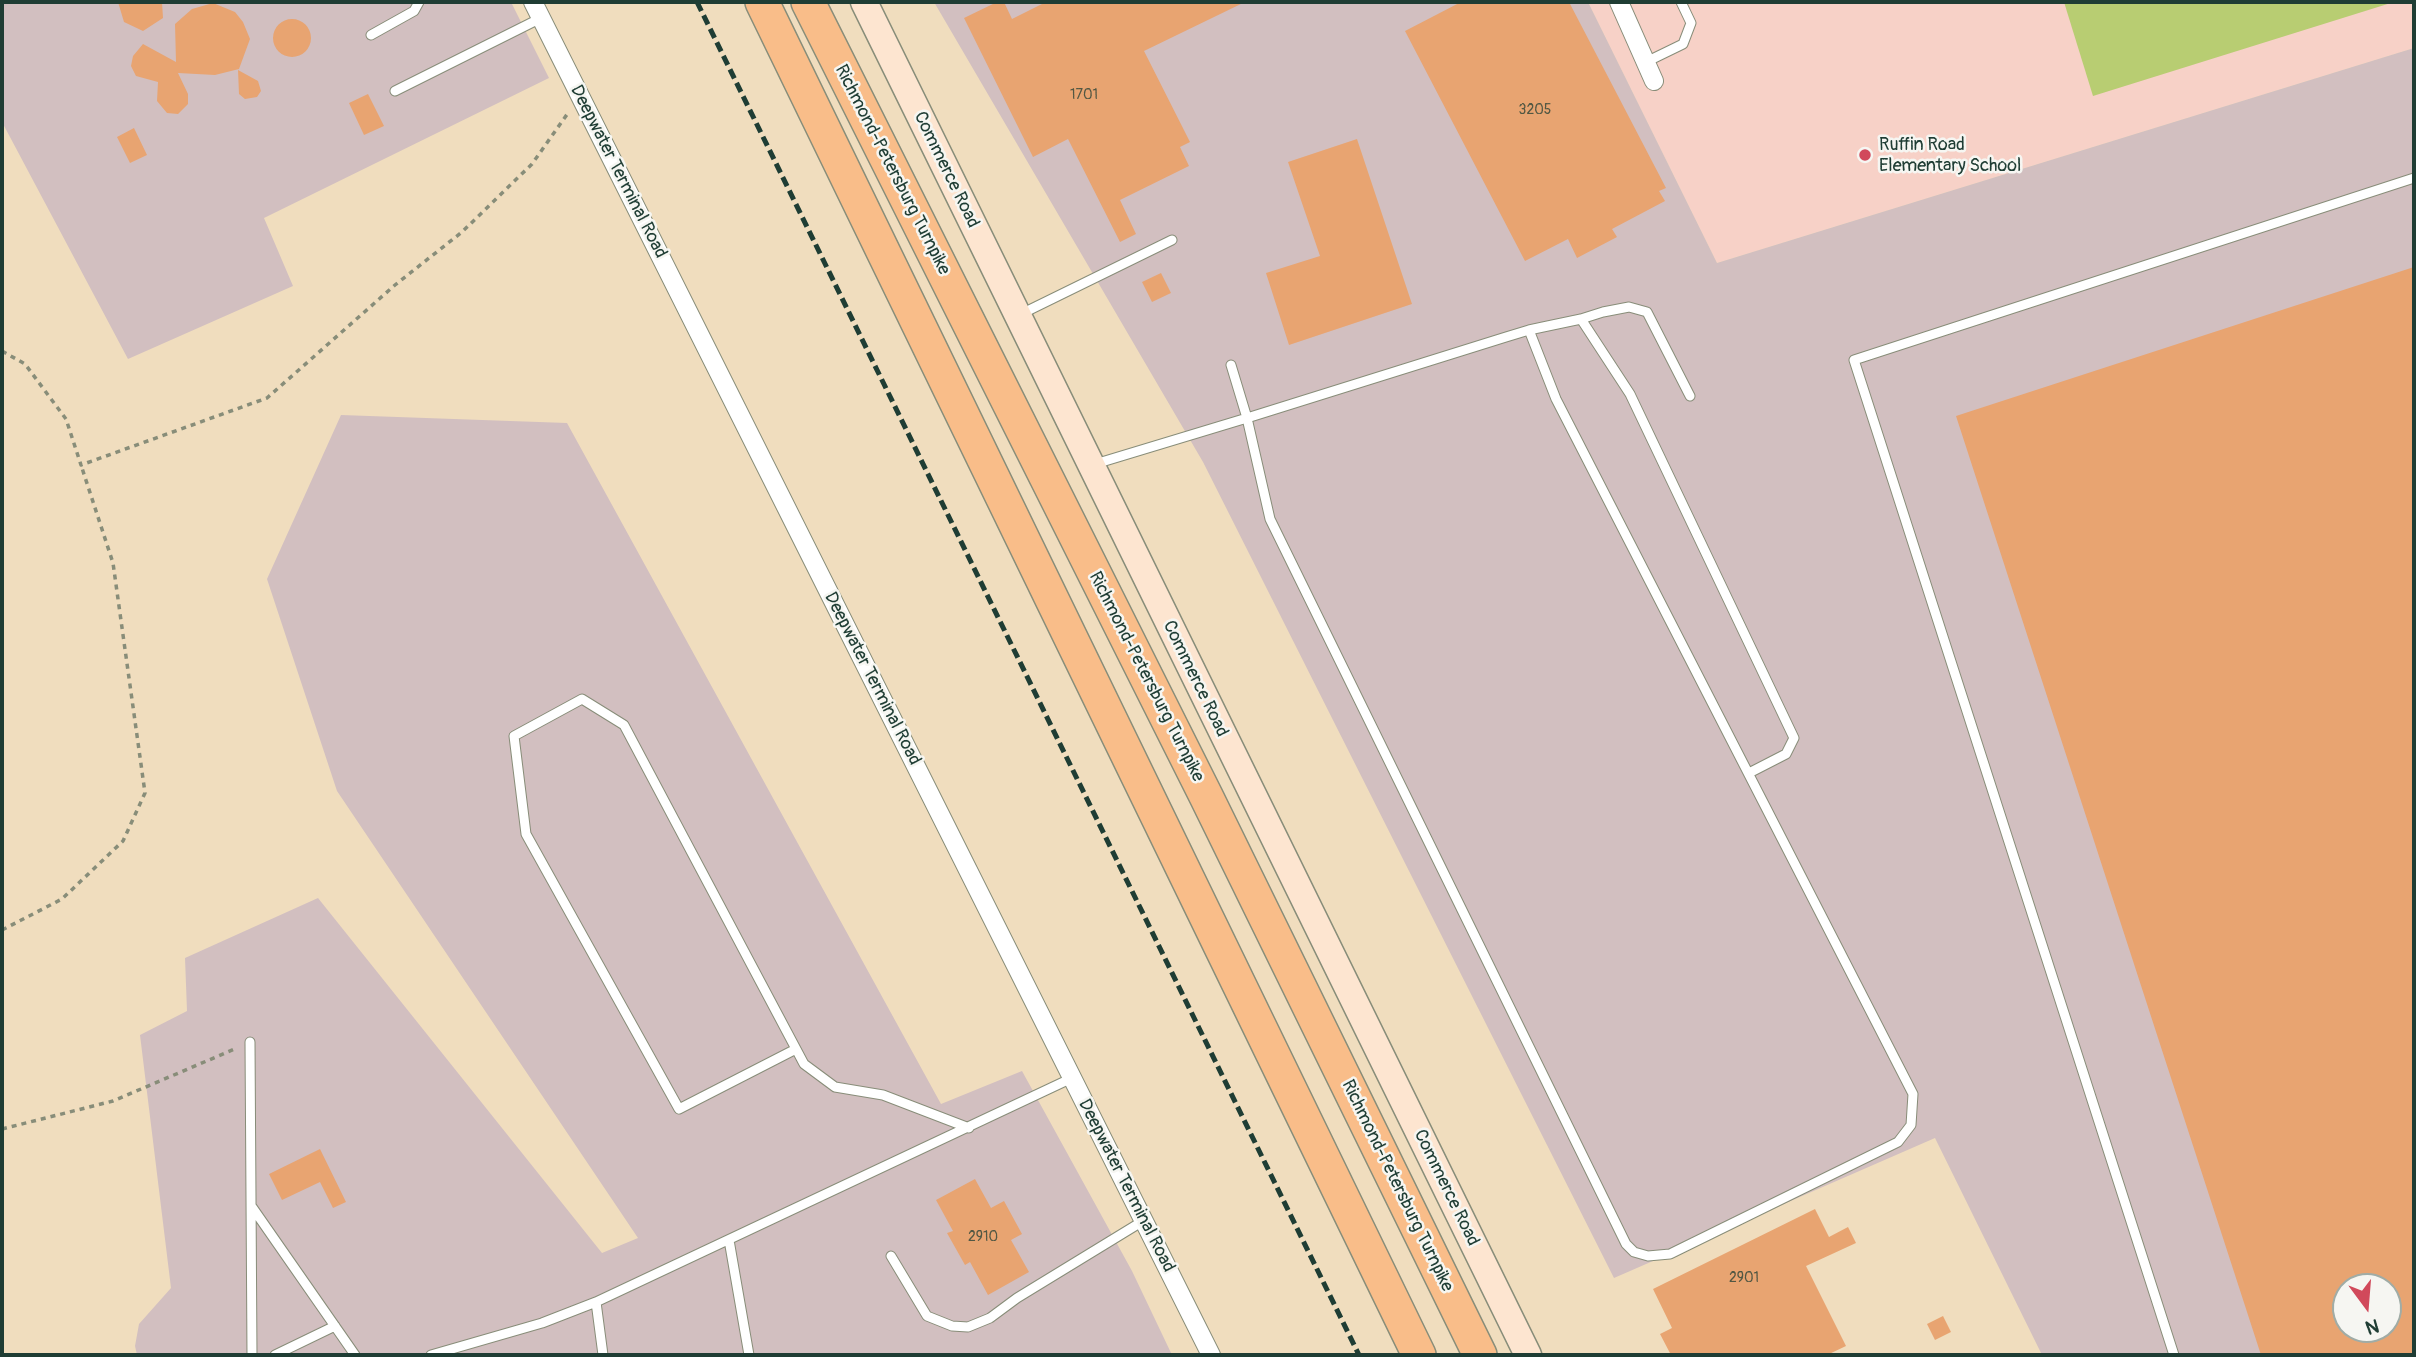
<!DOCTYPE html>
<html>
<head>
<meta charset="utf-8">
<style>
  body { margin:0 }
  #map { position:relative; width:2416px; height:1357px; overflow:hidden; background:#f0ddbe; font-family:Pangolin,sans-serif }
  canvas { display:block }
  .frame { position:absolute; inset:0; border:4px solid #1f3d34; pointer-events:none }
  .north { position:absolute; left:2332px; top:1273px; width:70px; height:70px; box-sizing:border-box; background:#f6f6f2; border:2px solid #a0aca6; border-radius:50%; rotate:164deg; font-size:19px; font-weight:700; line-height:28px; text-align:center; color:#1f3d34 }
  .north::after { content:''; display:block; margin:auto; width:24px; height:32px; background:#d1495b; clip-path:polygon(50% 0,100% 100%,50% 72%,0 100%) }
</style>
</head>
<body>
<div id="map">
<canvas width="2416" height="1357"></canvas>
<div class="frame"></div>
<div class="north">N</div>
</div>
<script>
const g = document.querySelector('canvas').getContext('2d');
g.lineJoin = 'round';
function paint(path, color) { g.fillStyle = color; g.fill(path, 'evenodd'); }
const toPath = rows => new Path2D(rows.map(r => 'M' + r).join(''));
function trace(path, color, width, dash) { g.strokeStyle = color; g.lineWidth = width; g.lineCap = dash ? 'butt' : 'round'; g.setLineDash(dash || []); g.stroke(path); }
function label(font, color, halo, rows, align = 'center') {
  g.font = font + ' Pangolin,sans-serif'; g.lineWidth = 5; g.setLineDash([]); g.textBaseline = 'middle'; g.strokeStyle = halo; g.fillStyle = color; for (const [text, x, y, turn = 0] of rows) {
    g.save(); g.translate(x, y); g.rotate((+turn || 0) * Math.PI / 180); g.textAlign = isNaN(turn) ? turn : align; if (halo) g.strokeText(text, 0, 0); g.fillText(text, 0, 0); g.restore();
  }
}
const built = toPath([
  [1588,2,2414,2,2414,48,1717,263]
]);
const industrial = toPath([
  [2,2,511,2,549,78,264,218,293,286,128,359,2,122],
  [934,2,1588,2,1717,263,2414,48,2414,1355,2042,1355,1935,1138,1614,1278,1203,462],
  [2346,1287,2388,1287,2388,1329,2346,1329],
  [341,415,567,423,941,1104,1022,1071,1132,1271,1172,1355,137,1355,135,1346,139,1324,171,1288,140,1035,187,1011,185,958,318,898,602,1253,638,1238,337,791,267,579]
]);
const green = toPath([
  [2064,2,2394,2,2093,96]
]);
const building = toPath([
  [118,2,162,2,163,18,143,31,124,22],
  [997,2,1004,2,1012,19,1046,2,1245,2,1144,51,1190,142,1180,147,1189,166,1120,200,1136,234,1120,242,1068,139,1033,157,964,18],
  [1461,2,1569,2,1666,188,1659,191,1665,201,1612,229,1617,237,1577,258,1568,239,1525,261,1405,31],
  [213,3,235,12,243,22,250,39,239,69,215,75,178,73,188,94,188,104,178,114,167,113,157,101,158,82,136,76,131,66,133,56,143,44,176,62,175,24,192,9],
  '273 38a19 19 0 1 1 38 0a19 19 0 1 1-38 0Z',
  [238,70,258,81,261,91,257,97,245,99,239,94],
  [368,94,384,126,364,135,349,103],
  [134,128,147,155,130,163,117,137],
  [1357,139,1412,304,1289,345,1266,273,1320,256,1288,162],
  [2414,267,2414,1355,2261,1355,1956,416],
  [2346,1287,2388,1287,2388,1329,2346,1329],
  [1161,273,1171,293,1152,302,1142,282],
  [320,1149,346,1202,333,1208,320,1182,282,1200,269,1174],
  [975,1179,991,1208,1004,1201,1022,1234,1011,1240,1029,1272,988,1295,970,1262,965,1265,947,1233,953,1231,936,1200],
  [1815,1209,1829,1237,1848,1227,1856,1243,1806,1266,1846,1346,1827,1355,1671,1355,1660,1334,1672,1328,1653,1289],
  [1943,1316,1951,1332,1935,1340,1927,1324]
]);
const path = toPath([
  [2,351,25,364,66,419,81,465,267,398,395,285,462,232,532,164,568,113],
  [2,930,62,899,123,841,145,793,113,563,81,465],
  [2,1129,113,1101,237,1048]
]);
const lane = toPath([
  [371,35,414,11,419,2],
  [1646,62,1683,44,1691,23,1681,2],
  [395,91,541,18],
  [1019,315,1172,240],
  [1581,319,1630,394,1794,738,1786,754,1749,773],
  [1529,330,1556,399,1913,1094,1911,1125,1898,1142,1670,1254,1648,1256,1634,1252,1626,1244,1270,519,1247,418,1506,337,1529,330,1543,327,1581,319,1603,312,1629,307,1647,312,1690,396],
  [1095,464,1247,418,1231,365],
  [250,1042,252,1355],
  [796,1049,679,1109,526,834,514,736,582,699,624,725,804,1064,835,1087,883,1095,969,1128],
  [252,1207,355,1355],
  [729,1240,749,1355],
  [891,1256,927,1316,952,1326,968,1327,990,1318,1017,1298,1143,1221],
  [275,1355,335,1326],
  [431,1355,542,1323,596,1302],
  [603,1355,596,1302,1072,1078],
  [2174,1355,1854,360,2414,178]
]);
const street = toPath([
  [533,2,1211,1355],
  [1619,2,1654,81]
]);
const secondary = toPath([
  [864,2,1528,1355]
]);
const highway = toPath([
  [762,2,1419,1355],
  [808,2,1206,796,1480,1355]
]);
const rail = toPath([
  [697,2,1359,1355]
]);
const markers = [
  [1865,155,7,"#d1495b"]
];
const numberNames = [
  ["1701",1084,95],
  ["3205",1535,110],
  ["2910",983,1237],
  ["2901",1744,1278]
];
const poiNames = [
  ["Ruffin Road",1879,145],
  ["Elementary School",1879,166]
];
const streetNames = [
  ["Richmond-Petersburg Turnpike",892,170,63],
  ["Commerce Road",946,170,64],
  ["Deepwater Terminal Road",618,172,63],
  ["Richmond-Petersburg Turnpike",1146,677,63],
  ["Deepwater Terminal Road",872,679,63],
  ["Commerce Road",1195,679,64],
  ["Deepwater Terminal Road",1126,1186,63],
  ["Richmond-Petersburg Turnpike",1397,1186,64],
  ["Commerce Road",1446,1188,64]
];
paint(built, '#f7d1c7');
paint(industrial, '#d2bfc0');
paint(green, '#b8cd72');
paint(building, '#e8a471');
trace(lane, '#888d79', 11);
trace(street, '#888d79', 20);
trace(secondary, '#888d79', 29);
trace(highway, '#888d79', 36);
trace(path, '#888d79', 3.5, [5, 5]);
trace(lane, '#fff', 9);
trace(street, '#fff', 18);
trace(secondary, '#fde5d0', 26);
trace(highway, '#f9bd89', 33);
trace(rail, '#1f3d34', 5, [10, 5]);
for (const [x, y, r, color] of markers) { const dot = new Path2D(); dot.arc(x, y, r, 0, 2 * Math.PI); g.fillStyle = color; g.fill(dot); trace(dot, '#f6f6f2', 2.5); }
label('14px', '#515743', null, numberNames);
label('18px', '#1f3d34', '#f6f6f2', poiNames, 'left');
label('18px', '#1f3d34', '#f6f6f2', streetNames);
</script>
</body>
</html>
